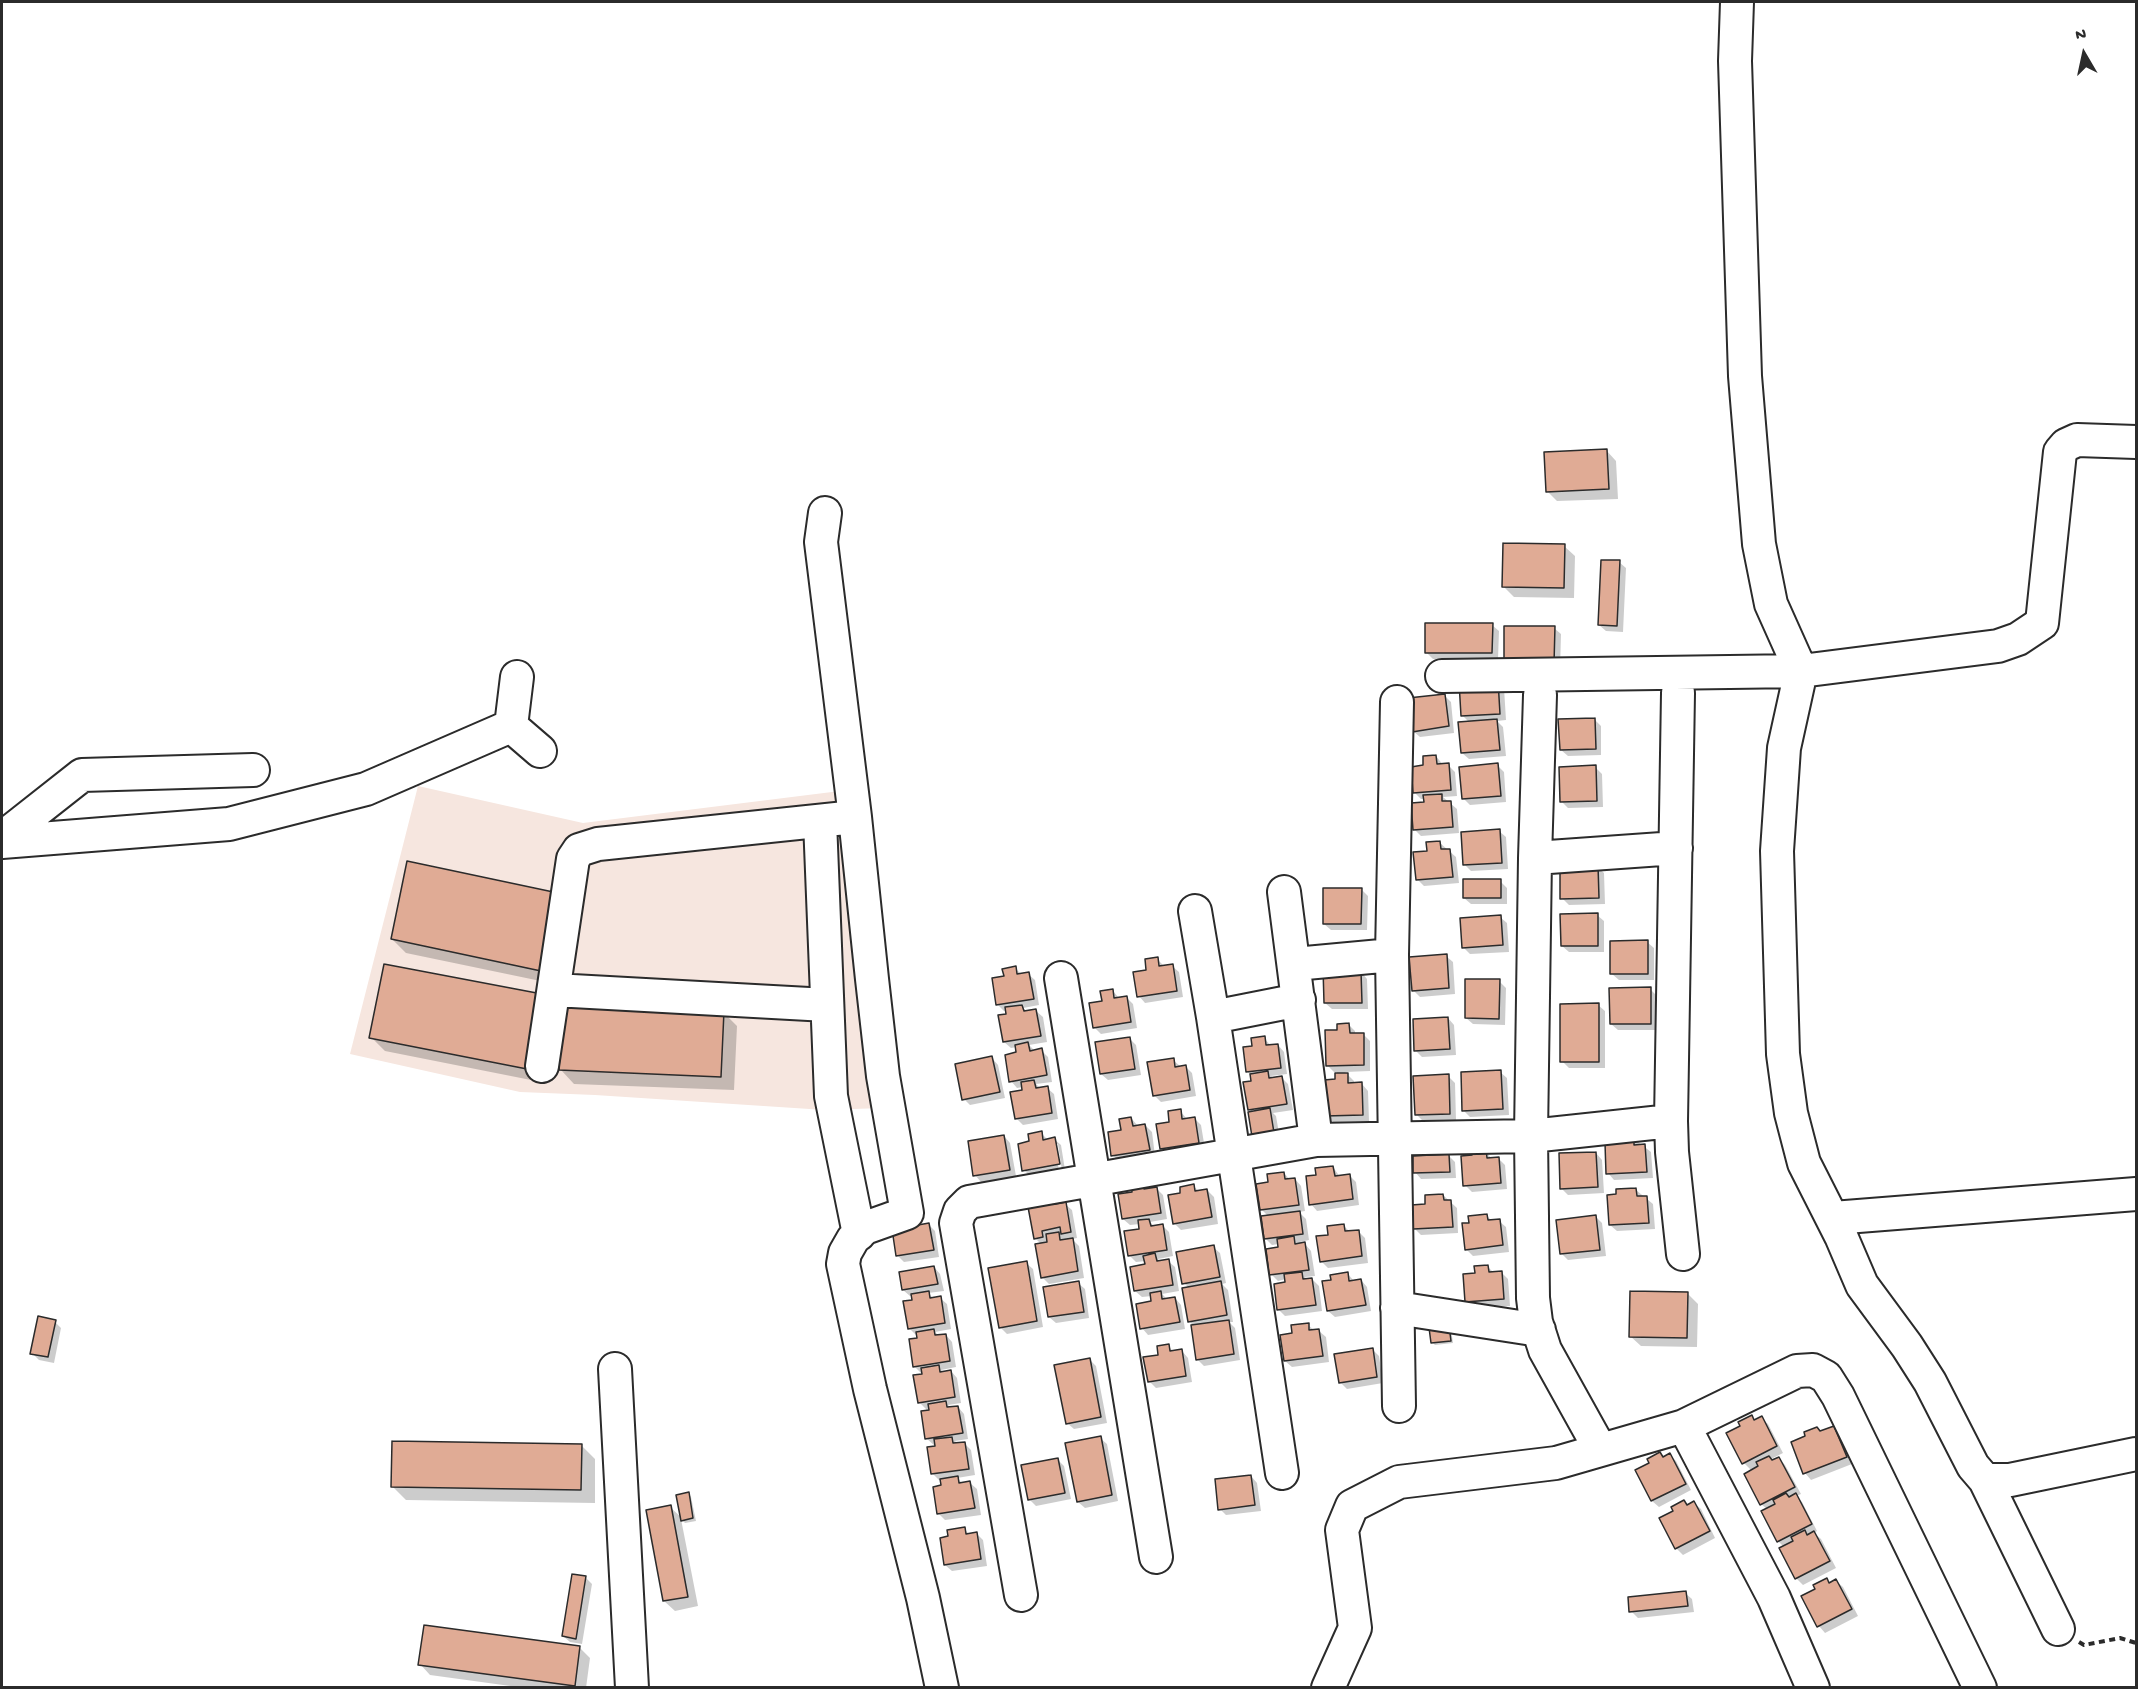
<!DOCTYPE html>
<html>
<head>
<meta charset="utf-8">
<style>
  body { margin:0 }
  #map { position:relative; width:2138px; height:1689px; overflow:hidden; background:#fff; font-family:"Gochi Hand",sans-serif }
  canvas { display:block }
  .frame { position:absolute; inset:0; border:3px solid #2b2b2b; pointer-events:none }
  .north { position:absolute; left:2054px; top:24px; width:60px; height:60px; -webkit-text-stroke:4px #fff; paint-order:stroke; rotate:351deg; font-size:16px; font-weight:700; line-height:24px; text-align:center; color:#2b2b2b }
  .north::after { content:''; display:block; margin:auto; width:21px; height:27px; background:#2b2b2b; clip-path:polygon(50% 0,100% 100%,50% 72%,0 100%) }
</style>
</head>
<body>
<div id="map">
<canvas width="2138" height="1689"></canvas>
<div class="frame"></div>
<div class="north">N</div>
</div>
<script>
const g = document.querySelector('canvas').getContext('2d');
g.lineJoin = 'round';
function paint(path, color) { g.fillStyle = color; g.fill(path, 'evenodd'); }
const toPath = rows => new Path2D(rows.map(r => 'M' + r).join(''));
function trace(path, color, width, dash) { g.strokeStyle = color; g.lineWidth = width; g.lineCap = dash ? 'butt' : 'round'; g.setLineDash(dash || []); g.stroke(path); }
const built = toPath([
  [418,786,583,823,840,791,882,1108,825,1110,595,1095,520,1092,350,1054]
]);
const shadow = toPath([
  [1606,450,1616,461,1618,499,1557,501,1547,491],
  [1564,546,1575,556,1574,598,1514,597,1504,587],
  [1619,562,1626,568,1623,632,1606,631,1599,625],
  [1492,625,1499,631,1498,659,1433,659,1426,652],
  [1554,628,1561,634,1560,670,1512,670],
  [1461,683,1504,688,1506,720,1497,721,1503,727,1506,756,1469,759,1462,753,1470,723,1463,716],
  [1444,695,1451,702,1454,733,1420,737,1413,731],
  [1594,719,1601,726,1601,755,1568,756,1561,750],
  [1436,756,1443,765,1448,765,1455,772,1457,796,1443,797,1457,809,1459,833,1421,836,1414,829,1425,804,1425,799,1421,799,1415,793,1425,767],
  [1497,765,1504,772,1506,802,1470,805,1463,798],
  [1595,767,1602,774,1603,807,1568,808,1562,802],
  [1499,831,1506,837,1508,869,1471,871,1464,864],
  [1440,843,1456,857,1459,883,1424,886,1417,879,1429,852],
  [1598,867,1604,873,1605,904,1569,905,1562,898],
  [1500,881,1507,888,1507,904,1471,904,1464,898],
  [1361,889,1368,896,1367,930,1331,930,1324,924],
  [557,894,555,984,406,953,392,939],
  [1597,915,1604,921,1604,952,1569,952,1562,946],
  [1500,917,1507,923,1509,952,1470,954,1463,947],
  [1647,942,1654,948,1654,980,1619,980,1612,974],
  [1446,956,1453,962,1455,994,1420,997,1413,990],
  [1157,959,1164,966,1172,966,1179,972,1183,997,1145,1003,1139,996,1148,971],
  [1015,968,1022,975,1028,974,1035,980,1039,1005,1023,1008,1028,1012,1036,1011,1043,1017,1047,1042,1029,1045,1035,1051,1041,1050,1048,1057,1052,1082,1036,1084,1041,1089,1047,1088,1054,1094,1058,1119,1023,1125,1016,1118,1024,1091,1023,1087,1017,1088,1011,1081,1018,1054,1017,1047,1011,1048,1004,1042,1007,1011,1004,1011,998,1005,1005,977],
  [1361,972,1367,979,1368,1009,1332,1009,1325,1003],
  [1499,981,1506,988,1505,1025,1473,1024,1466,1018],
  [1650,989,1657,996,1657,1030,1618,1030,1611,1024],
  [1112,990,1119,998,1126,997,1133,1004,1137,1028,1101,1034,1094,1027,1103,1002],
  [1598,1005,1605,1011,1605,1068,1569,1068,1562,1061],
  [555,1010,541,1082,385,1051,371,1037],
  [723,1012,737,1026,734,1090,574,1084,561,1070],
  [1448,1018,1454,1025,1456,1055,1422,1057,1415,1050],
  [1349,1025,1355,1031,1355,1034,1363,1034,1370,1041,1370,1071,1345,1072,1354,1081,1354,1084,1362,1084,1368,1091,1369,1121,1333,1122,1326,1115,1337,1081,1337,1072,1334,1072,1327,1065,1338,1031],
  [1129,1038,1136,1045,1141,1075,1108,1080,1101,1074],
  [1264,1038,1271,1046,1278,1045,1284,1052,1287,1074,1271,1076,1274,1079,1282,1078,1288,1084,1293,1110,1273,1113,1276,1116,1282,1151,1250,1109,1253,1082,1252,1077,1247,1071,1253,1047],
  [992,1058,998,1065,1005,1098,970,1105,964,1099],
  [1173,1060,1180,1066,1186,1067,1192,1073,1196,1096,1161,1102,1154,1095],
  [1500,1072,1507,1078,1509,1115,1470,1117,1464,1111],
  [1448,1076,1455,1083,1456,1120,1423,1121,1416,1114],
  [1180,1111,1187,1119,1194,1118,1201,1125,1205,1149,1168,1155,1162,1148,1171,1123],
  [1131,1118,1138,1126,1145,1125,1152,1132,1155,1156,1119,1162,1113,1155,1122,1131],
  [1041,1133,1048,1140,1054,1139,1061,1145,1065,1170,1062,1171,1058,1144,1055,1144,1059,1171,1030,1176,1024,1170,1031,1143],
  [1004,1136,1010,1143,1016,1176,981,1182,975,1175],
  [1633,1138,1651,1152,1653,1178,1614,1180,1608,1173],
  [1485,1151,1492,1159,1499,1159,1505,1165,1507,1189,1472,1192,1465,1185,1474,1156],
  [1596,1153,1602,1160,1604,1193,1568,1195,1562,1189],
  [1449,1156,1455,1162,1456,1178,1421,1179,1415,1172],
  [1333,1167,1340,1177,1349,1175,1356,1182,1359,1205,1317,1211,1311,1204,1317,1176],
  [1284,1173,1290,1180,1295,1179,1301,1186,1305,1211,1299,1212,1306,1219,1309,1240,1300,1242,1301,1245,1305,1244,1311,1251,1315,1276,1305,1277,1308,1280,1312,1279,1319,1286,1322,1311,1285,1316,1278,1309,1286,1279,1278,1281,1271,1274,1279,1244,1272,1245,1266,1239,1269,1217,1261,1209,1269,1184],
  [1142,1183,1149,1190,1156,1188,1163,1195,1167,1219,1150,1222,1155,1227,1162,1225,1169,1232,1173,1256,1158,1259,1161,1262,1168,1261,1175,1267,1179,1291,1162,1294,1167,1299,1175,1298,1181,1305,1185,1329,1148,1335,1142,1328,1153,1303,1152,1296,1142,1297,1135,1291,1147,1265,1146,1261,1136,1262,1129,1255,1141,1230,1140,1224,1130,1225,1123,1219,1134,1193],
  [1193,1186,1199,1191,1207,1190,1214,1197,1218,1224,1181,1230,1174,1223,1182,1194],
  [1636,1190,1653,1204,1655,1229,1617,1231,1610,1225],
  [1443,1195,1457,1208,1458,1233,1421,1235,1414,1228,1426,1206],
  [1053,1197,1060,1205,1065,1204,1072,1210,1077,1238,1072,1239,1079,1246,1084,1278,1049,1284,1042,1277,1041,1244,1035,1238],
  [1487,1216,1492,1221,1499,1221,1506,1227,1509,1252,1473,1256,1466,1249,1471,1224],
  [1595,1216,1602,1223,1606,1256,1568,1260,1562,1254],
  [917,1220,922,1226,929,1225,935,1231,939,1257,904,1262,898,1256],
  [1344,1226,1350,1232,1358,1231,1365,1238,1368,1263,1328,1268,1321,1261,1329,1236],
  [1213,1247,1220,1253,1226,1283,1222,1284,1228,1290,1233,1322,1229,1322,1235,1328,1240,1360,1204,1366,1197,1359,1194,1326,1189,1321,1189,1288,1184,1283],
  [1026,1263,1033,1269,1043,1327,1007,1334,1000,1327],
  [934,1267,940,1274,944,1291,928,1293,934,1299,940,1298,947,1304,951,1329,935,1332,939,1336,946,1335,952,1342,956,1367,941,1370,944,1372,951,1371,957,1378,961,1403,948,1405,951,1408,958,1407,964,1414,968,1439,955,1441,958,1444,964,1443,971,1450,975,1475,957,1478,963,1484,970,1483,977,1489,981,1515,945,1520,939,1514,943,1486,942,1480,939,1480,933,1474,929,1448,936,1447,926,1438,928,1411,919,1402,923,1375,914,1366,918,1334,916,1335,909,1328,912,1296,910,1296,903,1290],
  [1488,1267,1494,1273,1501,1272,1508,1279,1510,1306,1473,1308,1466,1302,1476,1275],
  [1347,1273,1354,1281,1361,1280,1367,1287,1371,1311,1335,1317,1328,1311,1332,1281],
  [1078,1283,1085,1289,1089,1318,1056,1323,1049,1317],
  [1688,1294,1698,1304,1697,1347,1641,1346,1630,1336],
  [55,1322,61,1328,54,1363,39,1360,32,1353],
  [1450,1322,1453,1343,1435,1345,1432,1342],
  [1308,1325,1315,1331,1319,1331,1326,1337,1329,1362,1292,1367,1285,1361,1294,1335],
  [1168,1346,1174,1352,1182,1351,1188,1358,1192,1382,1156,1388,1149,1381,1160,1356],
  [1372,1349,1379,1356,1383,1383,1347,1389,1340,1382],
  [1089,1359,1096,1366,1107,1423,1074,1429,1067,1423],
  [1751,1417,1755,1421,1761,1418,1768,1424,1783,1453,1769,1460,1770,1463,1779,1458,1785,1465,1801,1494,1796,1496,1802,1502,1817,1531,1814,1533,1821,1539,1836,1568,1803,1585,1796,1578,1784,1547,1778,1541,1767,1509,1761,1504,1752,1471,1744,1463,1742,1426],
  [1833,1427,1840,1434,1852,1464,1811,1480,1805,1473,1793,1443],
  [1100,1438,1107,1444,1118,1501,1085,1508,1078,1502],
  [581,1445,595,1459,595,1503,406,1500,392,1486],
  [1660,1454,1664,1458,1670,1455,1676,1461,1691,1490,1659,1507,1652,1501,1637,1471,1651,1464],
  [1058,1460,1064,1466,1071,1499,1036,1506,1029,1499],
  [1251,1476,1257,1483,1261,1511,1226,1515,1220,1509],
  [689,1494,691,1497,696,1521,685,1523,681,1519,698,1606,675,1611,664,1601,670,1507,682,1518],
  [1694,1503,1701,1509,1715,1538,1683,1555,1676,1548,1688,1506],
  [964,1529,970,1535,977,1534,983,1540,987,1566,952,1571,945,1565,950,1537],
  [586,1578,592,1584,582,1644,570,1642,563,1636],
  [1826,1580,1830,1584,1836,1581,1843,1587,1858,1616,1825,1633,1819,1626,1803,1597,1817,1590],
  [1685,1593,1692,1599,1694,1612,1638,1618,1631,1611],
  [580,1648,590,1658,586,1688,525,1688,430,1675,420,1664]
]);
const building = toPath([
  [1607,449,1609,489,1546,492,1544,452,1607,449],
  [1503,543,1565,544,1564,588,1502,587,1503,543],
  [1601,560,1620,560,1617,626,1598,625,1601,560],
  [1425,623,1493,623,1492,653,1425,653,1425,623],
  [1504,626,1555,626,1554,664,1504,664,1504,626],
  [1498,680,1500,714,1461,716,1459,682,1498,680],
  [1445,694,1449,726,1412,732,1408,698,1445,694],
  [1595,718,1596,749,1560,750,1558,719,1595,718],
  [1497,719,1500,750,1461,753,1458,722,1497,719],
  [1436,755,1437,764,1449,763,1451,790,1413,793,1411,767,1423,765,1423,756,1436,755],
  [1498,763,1501,796,1462,799,1459,767,1498,763],
  [1596,765,1597,801,1560,802,1559,767,1596,765],
  [1442,794,1442,801,1451,801,1453,827,1413,830,1411,803,1424,802,1423,795,1442,794],
  [1500,829,1502,863,1463,865,1461,832,1500,829],
  [1440,841,1441,849,1450,849,1453,877,1416,880,1413,852,1427,851,1426,842,1440,841],
  [407,861,558,893,541,971,391,939,407,861],
  [1598,865,1599,898,1560,899,1560,866,1598,865],
  [1463,879,1501,879,1501,898,1463,898,1463,879],
  [1323,888,1362,888,1361,924,1323,924,1323,888],
  [1598,913,1598,946,1561,946,1560,914,1598,913],
  [1501,915,1503,945,1462,948,1460,918,1501,915],
  [1648,940,1648,974,1610,974,1610,941,1648,940],
  [1447,954,1449,988,1412,991,1409,957,1447,954],
  [1158,957,1159,966,1173,964,1177,991,1137,997,1133,972,1146,970,1145,959,1158,957],
  [384,964,542,994,527,1069,369,1038,384,964],
  [1016,966,1017,974,1029,972,1034,999,996,1005,992,978,1004,976,1002,969,1016,966],
  [1323,968,1361,971,1362,1003,1324,1003,1323,968],
  [1465,979,1500,979,1499,1019,1465,1018,1465,979],
  [1651,987,1651,1024,1610,1024,1609,988,1651,987],
  [1113,989,1114,998,1127,996,1131,1022,1093,1028,1089,1003,1102,1001,1100,991,1113,989],
  [1599,1003,1599,1062,1560,1062,1560,1004,1599,1003],
  [562,1004,724,1011,721,1077,559,1070,562,1004],
  [1022,1005,1024,1011,1036,1009,1041,1036,1003,1042,998,1015,1006,1014,1005,1007,1022,1005],
  [1448,1017,1450,1049,1414,1051,1413,1019,1448,1017],
  [1349,1023,1350,1033,1364,1033,1364,1065,1326,1066,1325,1030,1337,1030,1337,1024,1349,1023],
  [1265,1036,1266,1045,1278,1044,1281,1068,1246,1072,1243,1047,1252,1046,1251,1038,1265,1036],
  [1130,1037,1135,1069,1100,1074,1095,1042,1130,1037],
  [1028,1042,1030,1051,1042,1048,1047,1075,1009,1082,1005,1055,1016,1052,1015,1045,1028,1042],
  [992,1056,1000,1092,962,1100,955,1064,992,1056],
  [1174,1058,1175,1067,1186,1065,1190,1090,1153,1096,1147,1062,1174,1058],
  [1501,1070,1503,1109,1462,1111,1461,1072,1501,1070],
  [1268,1071,1269,1078,1282,1076,1287,1104,1248,1110,1243,1082,1251,1081,1250,1074,1268,1071],
  [1335,1073,1348,1073,1348,1083,1362,1082,1363,1115,1325,1116,1324,1080,1335,1079,1335,1073],
  [1449,1074,1450,1114,1415,1115,1413,1076,1449,1074],
  [1034,1080,1036,1088,1048,1086,1052,1113,1015,1119,1010,1092,1022,1090,1021,1082,1034,1080],
  [1270,1108,1276,1145,1254,1149,1248,1112,1270,1108],
  [1181,1109,1182,1119,1195,1117,1199,1143,1160,1149,1156,1124,1169,1122,1168,1111,1181,1109],
  [1131,1117,1133,1126,1145,1124,1150,1150,1111,1156,1108,1132,1121,1130,1119,1119,1131,1117],
  [1042,1131,1043,1140,1055,1137,1060,1164,1022,1171,1018,1144,1029,1141,1028,1134,1042,1131],
  [1004,1135,1010,1170,973,1176,968,1141,1004,1135],
  [1634,1137,1634,1145,1645,1144,1647,1172,1606,1174,1605,1143,1634,1137],
  [1486,1149,1487,1158,1499,1157,1501,1183,1463,1186,1461,1156,1472,1155,1471,1150,1486,1149],
  [1596,1152,1598,1187,1560,1189,1559,1153,1596,1152],
  [1449,1154,1450,1172,1413,1173,1413,1156,1449,1154],
  [1333,1166,1335,1176,1350,1174,1353,1199,1309,1205,1306,1176,1316,1175,1315,1168,1333,1166],
  [1284,1172,1285,1179,1295,1178,1299,1205,1260,1210,1256,1184,1268,1182,1267,1174,1284,1172],
  [1143,1181,1144,1189,1157,1187,1161,1213,1122,1219,1118,1194,1132,1192,1131,1183,1143,1181],
  [1194,1184,1195,1191,1207,1189,1212,1217,1173,1224,1168,1195,1180,1193,1180,1187,1194,1184],
  [1636,1188,1637,1196,1647,1196,1649,1223,1609,1225,1607,1195,1616,1194,1616,1189,1636,1188],
  [1443,1194,1444,1200,1451,1200,1453,1227,1413,1229,1411,1205,1425,1204,1425,1195,1443,1194],
  [1053,1196,1055,1204,1066,1202,1071,1232,1061,1234,1060,1227,1042,1231,1043,1237,1034,1239,1028,1207,1053,1196],
  [1300,1211,1303,1234,1264,1239,1261,1216,1300,1211],
  [1487,1214,1488,1220,1500,1219,1503,1245,1465,1250,1462,1223,1469,1223,1468,1216,1487,1214],
  [1596,1215,1600,1250,1560,1254,1556,1220,1596,1215],
  [917,1218,918,1225,929,1223,934,1250,896,1256,892,1229,917,1218],
  [1149,1219,1151,1226,1163,1224,1167,1250,1128,1256,1124,1231,1139,1229,1138,1220,1149,1219],
  [1344,1224,1345,1231,1359,1230,1362,1256,1320,1262,1316,1236,1328,1235,1327,1226,1344,1224],
  [1059,1232,1060,1240,1073,1238,1078,1271,1041,1278,1035,1244,1047,1242,1046,1234,1059,1232],
  [1294,1236,1295,1244,1305,1242,1309,1270,1269,1275,1266,1249,1278,1247,1277,1239,1294,1236],
  [1214,1245,1220,1277,1182,1284,1176,1252,1214,1245],
  [1155,1253,1157,1261,1169,1259,1173,1285,1134,1291,1130,1267,1145,1264,1143,1256,1155,1253],
  [1027,1261,1037,1321,999,1328,988,1268,1027,1261],
  [1488,1265,1489,1272,1502,1271,1504,1299,1465,1302,1463,1274,1475,1273,1474,1266,1488,1265],
  [934,1266,938,1284,902,1290,899,1272,934,1266],
  [1302,1272,1303,1279,1312,1278,1316,1305,1277,1310,1274,1284,1285,1282,1284,1274,1302,1272],
  [1348,1272,1349,1281,1361,1279,1366,1305,1327,1311,1322,1281,1331,1280,1330,1275,1348,1272],
  [1079,1281,1084,1312,1048,1317,1043,1287,1079,1281],
  [1221,1281,1227,1315,1188,1322,1182,1288,1221,1281],
  [929,1291,930,1298,941,1296,945,1323,908,1329,903,1301,912,1300,911,1294,929,1291],
  [1161,1291,1162,1299,1175,1297,1180,1322,1140,1329,1136,1304,1151,1301,1150,1293,1161,1291],
  [1630,1291,1688,1292,1687,1338,1629,1337,1630,1291],
  [38,1316,56,1320,48,1357,30,1354,38,1316],
  [1448,1318,1451,1341,1431,1343,1428,1320,1448,1318],
  [1229,1320,1234,1354,1196,1360,1191,1325,1229,1320],
  [1309,1323,1309,1330,1319,1329,1323,1356,1284,1361,1280,1335,1292,1333,1291,1325,1309,1323],
  [934,1329,935,1335,946,1334,950,1361,913,1367,909,1339,917,1338,916,1332,934,1329],
  [1169,1344,1170,1351,1182,1349,1186,1376,1148,1382,1143,1357,1158,1355,1157,1346,1169,1344],
  [1373,1348,1377,1377,1339,1383,1334,1354,1373,1348],
  [1090,1358,1101,1417,1066,1424,1054,1365,1090,1358],
  [939,1365,940,1372,951,1370,955,1397,918,1403,913,1375,922,1374,921,1368,939,1365],
  [946,1401,947,1407,958,1406,963,1433,925,1439,921,1411,929,1410,928,1404,946,1401],
  [1752,1415,1754,1420,1762,1416,1777,1446,1742,1464,1726,1433,1740,1426,1738,1422,1752,1415],
  [1834,1426,1847,1457,1803,1474,1791,1442,1805,1436,1804,1432,1817,1427,1820,1431,1834,1426],
  [1101,1436,1112,1495,1077,1502,1065,1443,1101,1436],
  [952,1437,953,1443,965,1442,969,1469,931,1474,927,1447,935,1446,934,1439,952,1437],
  [392,1441,582,1444,581,1490,391,1487,392,1441],
  [1660,1452,1663,1457,1670,1453,1686,1484,1651,1501,1635,1470,1649,1463,1647,1459,1660,1452],
  [1769,1456,1772,1460,1779,1457,1795,1487,1760,1505,1744,1474,1758,1466,1756,1462,1769,1456],
  [1058,1458,1065,1493,1028,1500,1021,1465,1058,1458],
  [1251,1475,1255,1505,1218,1510,1215,1479,1251,1475],
  [958,1476,959,1483,970,1481,975,1508,937,1514,933,1487,941,1485,940,1479,958,1476],
  [689,1492,693,1518,681,1521,676,1495,689,1492],
  [1786,1493,1789,1497,1796,1493,1812,1524,1777,1542,1761,1511,1775,1504,1773,1500,1786,1493],
  [1684,1500,1687,1505,1694,1501,1710,1531,1675,1549,1659,1518,1673,1511,1671,1507,1684,1500],
  [671,1505,688,1597,663,1601,646,1510,671,1505],
  [965,1527,966,1534,977,1532,981,1559,944,1565,940,1538,948,1536,947,1530,965,1527],
  [1805,1530,1807,1535,1814,1531,1830,1561,1795,1579,1779,1548,1793,1541,1791,1537,1805,1530],
  [572,1574,586,1576,576,1639,562,1636,572,1574],
  [1827,1578,1829,1583,1836,1579,1852,1609,1817,1627,1801,1596,1815,1589,1813,1585,1827,1578],
  [1686,1591,1688,1606,1629,1612,1628,1597,1686,1591],
  [424,1625,580,1646,575,1686,418,1665,424,1625]
]);
const path = toPath([
  [2079,1642,2084,1645,2120,1638,2136,1643]
]);
const minor = toPath([
  [1737,2,1735,61,1745,376,1759,544,1771,604,1801,671,1784,748,1777,851,1783,1054,1791,1113,1804,1163,1841,1236,1862,1285,1907,1346,1930,1382,1973,1466,1985,1480,2010,1480,2136,1454],
  [825,513,821,542,855,817,872,979,883,1076,907,1213,865,1228,853,1239,845,1253,843,1264,870,1389,923,1598,942,1688],
  [1442,676,1801,671,1998,646,2018,639,2042,623,2060,452,2066,445,2077,440,2136,442],
  [1540,695,1535,858,1531,1136,1533,1298,1536,1322,1545,1350,1600,1449],
  [1397,702,1392,955,1399,1406],
  [511,726,540,751],
  [820,821,831,1096,859,1234],
  [2,838,82,775,253,770],
  [2,842,229,824,366,789,511,726,517,677],
  [1535,858,1676,848],
  [1284,892,1316,1140],
  [1195,911,1213,1017,1282,1473],
  [1295,964,1392,955],
  [1061,978,1156,1557],
  [554,990,827,1005],
  [1213,1017,1299,1000],
  [542,1066,573,859,579,850,598,844,855,817],
  [1671,1121,1672,1152,1683,1254],
  [1833,1218,2136,1194],
  [1397,1308,1539,1330],
  [615,1369,632,1688],
  [1684,1426,1774,1598,1813,1688],
  [1985,1480,2058,1629],
  [1021,1595,956,1223,960,1211,969,1202,1316,1140,1531,1136,1671,1121,1678,693],
  [1328,1688,1355,1628,1342,1530,1352,1506,1399,1482,1556,1463,1684,1426,1797,1371,1813,1370,1826,1377,1838,1396,1980,1688]
]);
paint(built, '#f6e6df');
paint(shadow, '#0003');
paint(building, '#e0ab95');
trace(building, '#2b2b2b', 1.5);
trace(minor, '#2b2b2b', 36);
trace(path, '#2b2b2b', 4, [6, 4.5]);
trace(minor, '#fff', 32);
</script>
</body>
</html>
